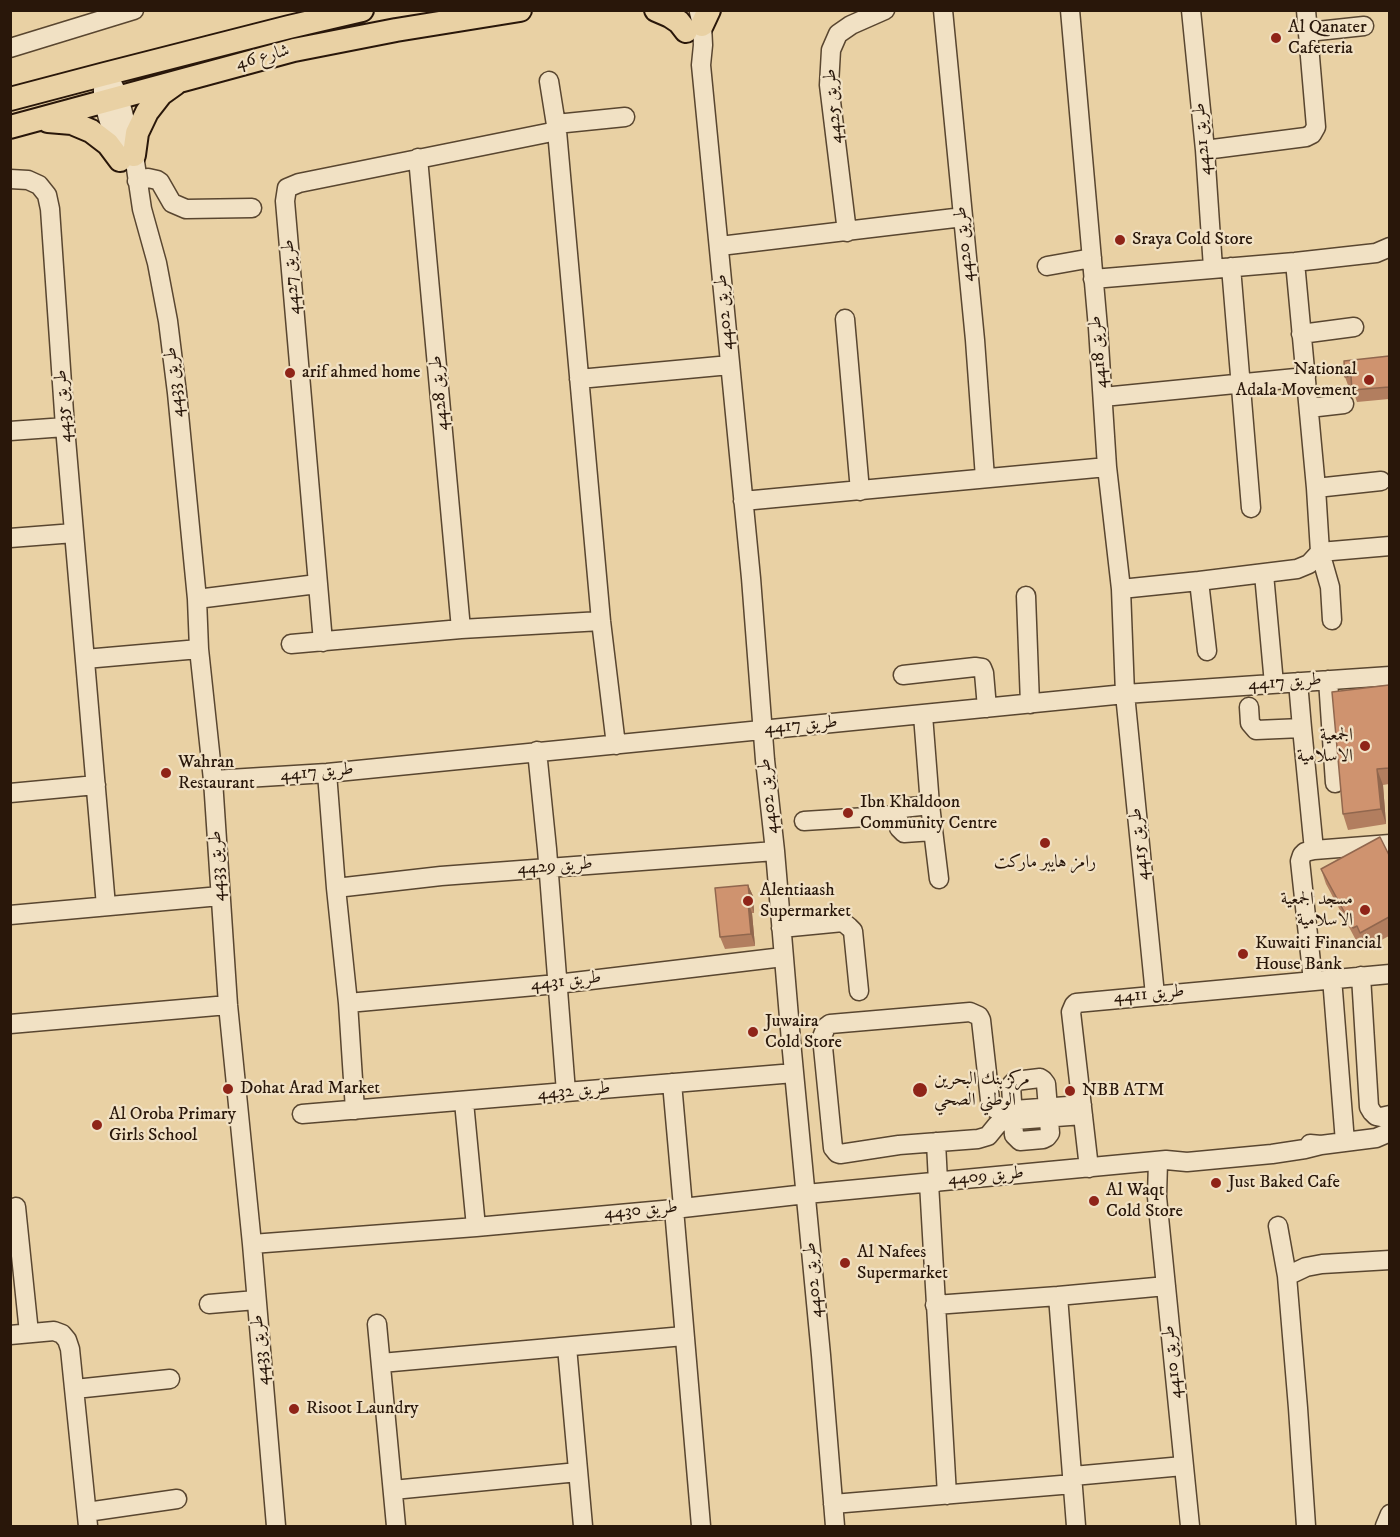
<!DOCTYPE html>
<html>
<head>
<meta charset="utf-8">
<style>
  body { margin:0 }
  #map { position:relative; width:1400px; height:1537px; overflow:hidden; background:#e9d1a4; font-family:"IM FELL DW Pica",serif }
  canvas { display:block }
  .frame { position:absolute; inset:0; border:12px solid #29170a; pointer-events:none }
</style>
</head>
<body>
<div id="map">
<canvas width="1400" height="1537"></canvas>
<div class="frame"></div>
</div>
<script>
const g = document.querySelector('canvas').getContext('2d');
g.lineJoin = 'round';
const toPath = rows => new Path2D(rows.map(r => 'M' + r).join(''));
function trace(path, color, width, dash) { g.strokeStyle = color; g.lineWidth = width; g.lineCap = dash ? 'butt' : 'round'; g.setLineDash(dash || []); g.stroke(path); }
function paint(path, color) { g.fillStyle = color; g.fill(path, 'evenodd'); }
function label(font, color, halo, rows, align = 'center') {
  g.font = font + ' "IM FELL DW Pica",Amiri,serif'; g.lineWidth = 4.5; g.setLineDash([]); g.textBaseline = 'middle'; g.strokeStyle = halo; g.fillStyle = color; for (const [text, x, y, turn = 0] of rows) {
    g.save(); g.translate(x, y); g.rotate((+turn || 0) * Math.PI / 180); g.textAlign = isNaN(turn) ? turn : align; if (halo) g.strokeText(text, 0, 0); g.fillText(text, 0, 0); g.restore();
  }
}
const minor = toPath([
  [943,10,975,340,985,478],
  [1070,10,1098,328,1107,467,1121,589,1125,694,1155,995],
  [1191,10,1205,150,1213,268],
  [699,12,702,25,703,45,701,65,751,578,765,760,775,851,791,1041,821,1355,835,1526],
  [1308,32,1364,26],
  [10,48,134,10],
  [105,74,113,85,119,97,134,155,142,209,157,263,168,321,177,393,197,599,199,649,213,780,228,1005,252,1244,276,1526],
  [549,81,557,131,601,621,616,745],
  [103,89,103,101,119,155],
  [556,124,625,117],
  [1205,150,1306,137,1312,134,1316,127,1306,10],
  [418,158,461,629],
  [10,179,28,180,39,185,47,195,50,209,65,427,106,906],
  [137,181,148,178,157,180,160,182,172,203,186,209,252,208],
  [847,232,829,85,831,50,838,34,851,25,885,10],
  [720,246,963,217],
  [1047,266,1092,258],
  [1231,267,1251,508],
  [1093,279,1295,262,1376,253,1390,247],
  [845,319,860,491],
  [1301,334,1354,327],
  [579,379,730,365],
  [1103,397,1306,377],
  [1309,408,1344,404],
  [10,431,65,427],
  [1316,488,1381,481],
  [743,501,1107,467],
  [10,538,74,533],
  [1264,574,1274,684],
  [1199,581,1207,651],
  [1121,589,1199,581,1297,569,1309,564,1320,552,1316,488,1295,262],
  [1026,596,1030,704],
  [197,599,317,584],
  [1332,620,1330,587,1320,552,1390,546],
  [323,642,285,201,287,188,299,183,557,131],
  [291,644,461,629,601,621],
  [85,659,199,649],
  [903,675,975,667,982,668,984,673,987,708],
  [1328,680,1335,783],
  [1298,682,1302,728,1314,850,1390,844],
  [1249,707,1250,723,1256,730,1302,728],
  [923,715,930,805,939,879],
  [537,751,547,849,566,1092],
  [327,773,336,888,348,1003,355,1110],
  [213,780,327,773,1125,694,1390,676],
  [10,793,96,785],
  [930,805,902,808,899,812,898,815,899,828,904,833,933,831],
  [804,821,898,815],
  [336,888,441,876,775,851],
  [10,915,220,896],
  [781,928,843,922,849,927,853,931,859,991],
  [1361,976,1369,1107,1372,1112,1376,1116,1381,1117,1390,1115],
  [1332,978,1345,1142],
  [1313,981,1300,861,1302,855,1305,852,1314,850],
  [348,1003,557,984,783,957],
  [10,1024,228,1005],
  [1040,1078,1043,1080,1046,1084,1050,1133,1047,1137,1043,1139,1020,1141,1014,1135,1011,1085,1015,1081,1040,1078],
  [672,1083,683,1207],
  [464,1102,476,1227],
  [1082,1105,1000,1111,995,1109,990,1100,981,1020,979,1016,970,1012,830,1024,826,1027,822,1037,833,1148,837,1153,840,1154,899,1145,978,1139,988,1136,997,1125,1002,1121,1083,1115],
  [302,1114,794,1073],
  [936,1142,938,1182],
  [1310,1144,1321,1145,1376,1138,1390,1132],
  [1158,1161,1157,1197,1190,1526],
  [1089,1168,1071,1012,1074,1005,1076,1003,1390,974],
  [929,1183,947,1495],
  [16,1207,29,1333],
  [674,1209,701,1526],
  [1278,1226,1287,1276,1298,1408,1306,1526],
  [252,1244,476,1227,674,1209,806,1194,1166,1160,1187,1162,1272,1154,1305,1149,1321,1145],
  [1287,1276,1306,1267,1322,1264,1390,1260],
  [1058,1296,1076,1526],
  [209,1304,256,1300],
  [935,1305,1058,1296,1166,1286],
  [377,1324,396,1526],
  [10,1335,54,1331,62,1334,67,1340,70,1349,88,1526],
  [567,1347,583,1526],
  [381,1363,684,1336],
  [75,1389,170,1379],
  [1073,1476,1183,1466],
  [393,1490,578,1472],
  [833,1504,1073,1484],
  [87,1512,177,1499],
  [1385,1526,1390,1514]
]);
const major = toPath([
  [656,10,670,16,679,22,686,31],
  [702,25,709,10],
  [10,99,105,74,289,27,362,10],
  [48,121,72,123,91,131,108,144,120,160],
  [10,127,294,50,396,30,520,10],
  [134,155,137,133,147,112,161,94,175,84]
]);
const wall = toPath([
  [1389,356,1389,399,1357,402,1352,388,1349,388,1345,377],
  [1389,685,1389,784,1383,785,1386,824,1348,830,1343,814],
  [1389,855,1389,936,1366,948,1362,941,1358,944,1326,884,1321,869],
  [748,885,753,896,754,913,752,913,755,946,725,949,720,937]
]);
const shadedWall = toPath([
  [1377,769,1383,785,1386,824,1381,809],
  [748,885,753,896,754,913,750,901],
  [748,902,752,913,755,946,751,934]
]);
const building = toPath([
  [1389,356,1389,387,1352,390,1351,376,1345,377,1344,361,1389,356],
  [1389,685,1389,768,1377,769,1381,809,1343,814,1332,692,1389,685],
  [1380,837,1389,855,1389,917,1360,933,1357,926,1353,928,1321,869,1380,837],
  [748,885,750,901,748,902,751,934,720,937,715,888,748,885]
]);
const markers = [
  [1276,38,6,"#8f2418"],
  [1120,240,6,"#8f2418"],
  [290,373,6,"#8f2418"],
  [1369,380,6,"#8f2418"],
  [1365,746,6,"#8f2418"],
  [166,773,6,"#8f2418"],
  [848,813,6,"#8f2418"],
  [1045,843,6,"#8f2418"],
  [748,901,6,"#8f2418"],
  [1365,910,6,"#8f2418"],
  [1243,954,6,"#8f2418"],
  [753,1032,6,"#8f2418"],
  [228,1089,6,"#8f2418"],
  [920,1090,8,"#8f2418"],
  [1070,1091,6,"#8f2418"],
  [97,1125,6,"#8f2418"],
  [1216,1183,6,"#8f2418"],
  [1094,1201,6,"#8f2418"],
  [845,1263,6,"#8f2418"],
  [294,1409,6,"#8f2418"]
];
const poiNames = [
  ["Al Qanater",1288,28],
  ["Cafeteria",1288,49],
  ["Sraya Cold Store",1132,240],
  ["National",1357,370,"right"],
  ["Adala Movement",1357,391,"right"],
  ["arif ahmed home",302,373],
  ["الجمعية",1353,736,"right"],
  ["الاسلامية",1353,757,"right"],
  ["Wahran",178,763],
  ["Restaurant",178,784],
  ["Ibn Khaldoon",860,803],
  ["Community Centre",860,824],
  ["رامز هايبر ماركت",1045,863,"center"],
  ["Alentiaash",760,891],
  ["Supermarket",760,912],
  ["مسجد الجمعية",1353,900,"right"],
  ["الاسلامية",1353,921,"right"],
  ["Kuwaiti Financial",1255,944],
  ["House Bank",1255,965],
  ["Juwaira",765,1022],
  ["Cold Store",765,1043],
  ["مركز بنك البحرين",934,1080],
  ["الوطني الصحي",934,1101],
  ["Dohat Arad Market",240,1089],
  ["NBB ATM",1082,1091],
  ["Al Oroba Primary",109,1115],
  ["Girls School",109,1136],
  ["Just Baked Cafe",1228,1183],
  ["Al Waqt",1106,1191],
  ["Cold Store",1106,1212],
  ["Al Nafees",857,1253],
  ["Supermarket",857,1274],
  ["Risoot Laundry",306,1409]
];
const streetNames = [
  ["شارع 46",263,58,-15],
  ["طريق 4425",834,106,-95],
  ["طريق 4421",1203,139,-95],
  ["طريق 4420",965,244,-96],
  ["طريق 4427",292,277,-95],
  ["طريق 4402",725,312,-95],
  ["طريق 4418",1099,352,-95],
  ["طريق 4433",175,382,-96],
  ["طريق 4428",440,393,-95],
  ["طريق 4435",64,406,-94],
  ["طريق 4417",1285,683,-4],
  ["طريق 4417",801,726,-5],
  ["طريق 4417",317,773,-5],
  ["طريق 4402",769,796,-96],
  ["طريق 4415",1140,844,-96],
  ["طريق 4433",218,866,-93],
  ["طريق 4429",555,867,-4],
  ["طريق 4431",566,982,-6],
  ["طريق 4411",1149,995,-5],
  ["طريق 4432",574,1092,-5],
  ["طريق 4409",986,1177,-5],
  ["طريق 4430",641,1211,-5],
  ["طريق 4402",814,1280,-95],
  ["طريق 4433",261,1350,-95],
  ["طريق 4410",1173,1362,-96]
];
trace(minor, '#594630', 21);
trace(major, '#29170a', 26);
trace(minor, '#f1e1c4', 18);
trace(major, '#e9d1a4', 22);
paint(wall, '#b27e5f');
paint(shadedWall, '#91674e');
paint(building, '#cf936f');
trace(building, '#91674e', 1.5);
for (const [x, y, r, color] of markers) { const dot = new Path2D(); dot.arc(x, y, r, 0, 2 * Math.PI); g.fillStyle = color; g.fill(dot); trace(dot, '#f1e1c4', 2); }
label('18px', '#29170a', '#f1e1c4', poiNames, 'left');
label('18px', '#29170a', '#f1e1c4', streetNames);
</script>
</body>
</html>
